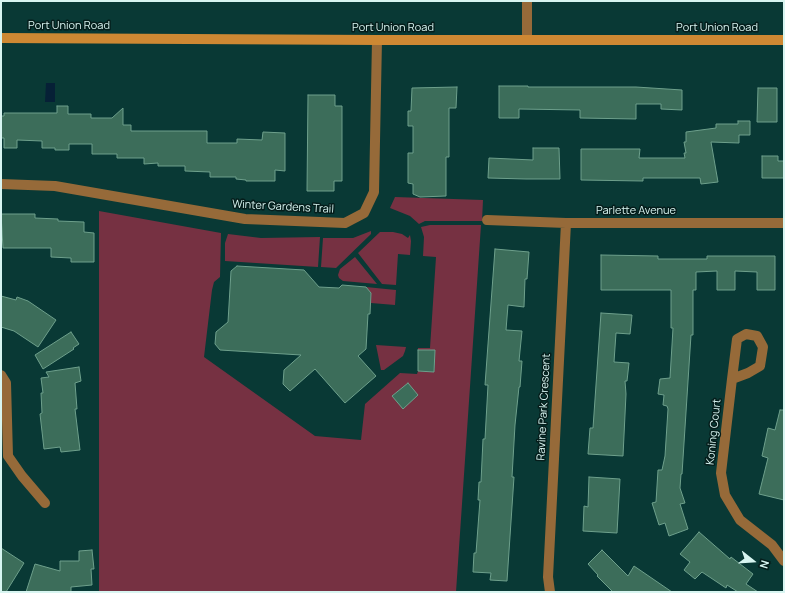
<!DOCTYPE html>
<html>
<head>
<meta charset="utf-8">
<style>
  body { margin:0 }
  #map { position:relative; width:785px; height:593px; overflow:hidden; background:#093935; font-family:Manrope,sans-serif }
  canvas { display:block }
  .frame { position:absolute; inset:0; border:2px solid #d8f5f1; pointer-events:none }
  .north { position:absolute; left:733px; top:541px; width:40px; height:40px; -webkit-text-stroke:3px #051d1b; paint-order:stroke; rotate:107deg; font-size:11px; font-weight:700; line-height:16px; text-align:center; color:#d8f5f1 }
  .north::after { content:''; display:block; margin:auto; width:14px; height:18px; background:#d8f5f1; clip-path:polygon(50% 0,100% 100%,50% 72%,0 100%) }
</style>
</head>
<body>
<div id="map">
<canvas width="785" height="593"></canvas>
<div class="frame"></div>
<div class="north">N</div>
</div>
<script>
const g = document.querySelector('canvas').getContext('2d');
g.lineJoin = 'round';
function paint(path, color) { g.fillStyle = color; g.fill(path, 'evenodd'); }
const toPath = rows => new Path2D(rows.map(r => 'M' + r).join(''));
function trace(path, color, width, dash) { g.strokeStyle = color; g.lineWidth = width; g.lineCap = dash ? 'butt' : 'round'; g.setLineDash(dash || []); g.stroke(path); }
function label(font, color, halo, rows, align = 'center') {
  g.font = font + ' Manrope,sans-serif'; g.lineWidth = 3; g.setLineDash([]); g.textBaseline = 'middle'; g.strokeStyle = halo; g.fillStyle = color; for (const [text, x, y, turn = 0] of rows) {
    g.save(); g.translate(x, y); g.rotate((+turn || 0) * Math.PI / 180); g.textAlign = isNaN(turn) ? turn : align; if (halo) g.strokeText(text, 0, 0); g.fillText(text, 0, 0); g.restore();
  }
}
const green = toPath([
  [395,197,483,200,482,221,425,221,419,224,410,216,390,208],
  [99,211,221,233,220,277,214,282,212,290,204,357,315,436,361,440,365,404,400,373,417,374,418,371,434,372,435,350,418,350,418,348,430,348,436,257,423,256,424,237,421,227,430,225,481,225,456,592,99,592],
  [371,231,371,234,336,268,321,267,323,238,353,238],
  [380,232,393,232,402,234,408,238,410,235,411,241,410,255,398,254,396,285,382,284,358,253],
  [228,234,261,238,320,237,318,267,225,261,225,243],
  [355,257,377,284,343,281,339,278,338,275,340,269],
  [366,287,396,290,395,305,371,303,371,293],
  [376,345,406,347,405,351,403,356,384,370,381,370]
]);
const water = toPath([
  [46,83,55,83,55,102,45,102]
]);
const building = toPath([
  [499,86,528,86,528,87,636,87,682,90,682,110,661,109,661,104,636,104,636,119,580,118,580,110,519,109,519,118,499,118,499,86],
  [457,87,456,108,449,108,449,157,446,157,446,196,420,197,413,194,413,184,408,183,408,153,413,153,413,126,408,126,408,111,411,111,412,88,457,87],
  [758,88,777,88,777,122,757,122,758,88],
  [308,95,335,95,335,106,342,106,342,181,334,181,334,191,307,191,308,95],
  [57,106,68,106,68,114,91,114,91,118,112,118,123,108,123,125,131,125,131,131,207,131,207,143,237,143,237,139,262,140,263,132,285,133,285,171,275,170,275,181,246,181,246,180,236,179,236,177,210,177,210,172,185,171,185,166,158,166,158,163,144,164,144,158,117,158,117,154,92,154,92,144,69,144,69,150,55,150,55,148,42,148,42,141,17,140,17,148,4,148,4,138,1,138,1,116,4,116,4,113,57,113,57,106],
  [738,121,750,121,750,135,739,135,739,143,711,142,718,182,701,184,700,178,643,178,643,181,581,180,581,149,640,149,639,158,685,158,684,153,686,153,684,142,686,142,686,132,716,128,716,124,738,124,738,121],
  [533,148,559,148,560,179,526,179,488,178,489,158,533,160,533,148],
  [762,156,778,156,778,161,784,161,784,178,762,178,762,156],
  [1,214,35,214,35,218,58,219,58,221,84,222,84,232,94,233,94,262,71,262,71,258,51,257,51,248,3,248,1,214],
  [495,249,529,252,527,279,525,279,524,307,508,305,506,330,522,331,519,361,522,361,520,387,519,387,515,425,512,477,514,477,507,581,490,580,491,573,473,572,474,553,476,553,480,500,478,500,479,482,481,482,483,439,485,439,488,385,485,385,495,249],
  [601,255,658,256,658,259,707,259,707,256,775,256,775,290,757,290,757,272,735,271,735,290,717,290,717,271,696,272,696,290,693,290,693,335,691,335,682,474,681,474,680,488,685,503,680,504,688,529,669,536,665,523,659,525,652,503,656,502,658,470,662,470,665,456,668,409,667,406,663,405,664,395,658,394,660,379,670,378,673,328,671,328,671,290,601,290,601,255],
  [237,266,304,270,319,287,339,288,342,285,366,287,371,293,370,314,368,314,366,349,358,356,376,376,345,403,315,369,290,391,283,384,284,370,301,355,220,350,215,344,216,332,228,322,231,271,237,266],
  [1,296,16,300,17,297,28,301,56,320,38,347,14,331,1,327,1,296],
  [601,313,632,315,630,334,616,333,614,362,629,363,627,381,625,381,626,394,623,456,588,454,590,428,593,428,601,313],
  [71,332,79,344,73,348,74,349,43,369,35,355,71,332],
  [418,350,435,350,434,372,418,371,418,350],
  [79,367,81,381,75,383,77,409,75,409,80,450,61,452,60,447,44,449,40,414,42,413,41,393,43,393,41,378,49,377,46,372,79,367],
  [408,383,418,395,403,409,392,396,408,383],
  [780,410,784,410,784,500,759,494,768,458,762,456,768,428,775,430,780,410],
  [589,477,620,479,617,533,583,531,584,506,588,507,589,477],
  [699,532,730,559,731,557,753,574,746,584,758,592,738,592,727,585,726,588,702,572,695,579,684,570,690,562,680,554,699,532],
  [1,548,24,563,6,592,1,592,1,548],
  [92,550,94,569,91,569,92,585,71,587,71,592,26,592,35,564,60,571,60,561,79,561,79,551,92,550],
  [602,550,628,576,634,566,672,592,613,592,597,576,598,575,588,564,602,550]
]);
const street = toPath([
  [527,39,527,1],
  [1,184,55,186,245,219,345,223,364,213,374,192,377,40],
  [487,220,566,223,784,223],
  [1,375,6,383,8,456,22,476,45,503],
  [732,379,748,373,760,366,763,347,757,336,746,334,737,339,732,379,721,473,725,495,740,520,772,545,784,561],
  [550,592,548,577,566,223]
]);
const secondary = toPath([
  [1,38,377,40,784,40]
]);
const streetNames = [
  ["Port Union Road",69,26],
  ["Port Union Road",393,28],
  ["Port Union Road",717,28],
  ["Winter Gardens Trail",283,207,3],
  ["Parlette Avenue",636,211],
  ["Ravine Park Crescent",544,407,-87],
  ["Koning Court",714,432,-84]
];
paint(green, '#763142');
paint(water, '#062036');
paint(building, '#3c6d5a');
trace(building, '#6ea08c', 1);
trace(street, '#966a39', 10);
trace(secondary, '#ce8833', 10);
label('11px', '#d8f5f1', '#051d1b', streetNames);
</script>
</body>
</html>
